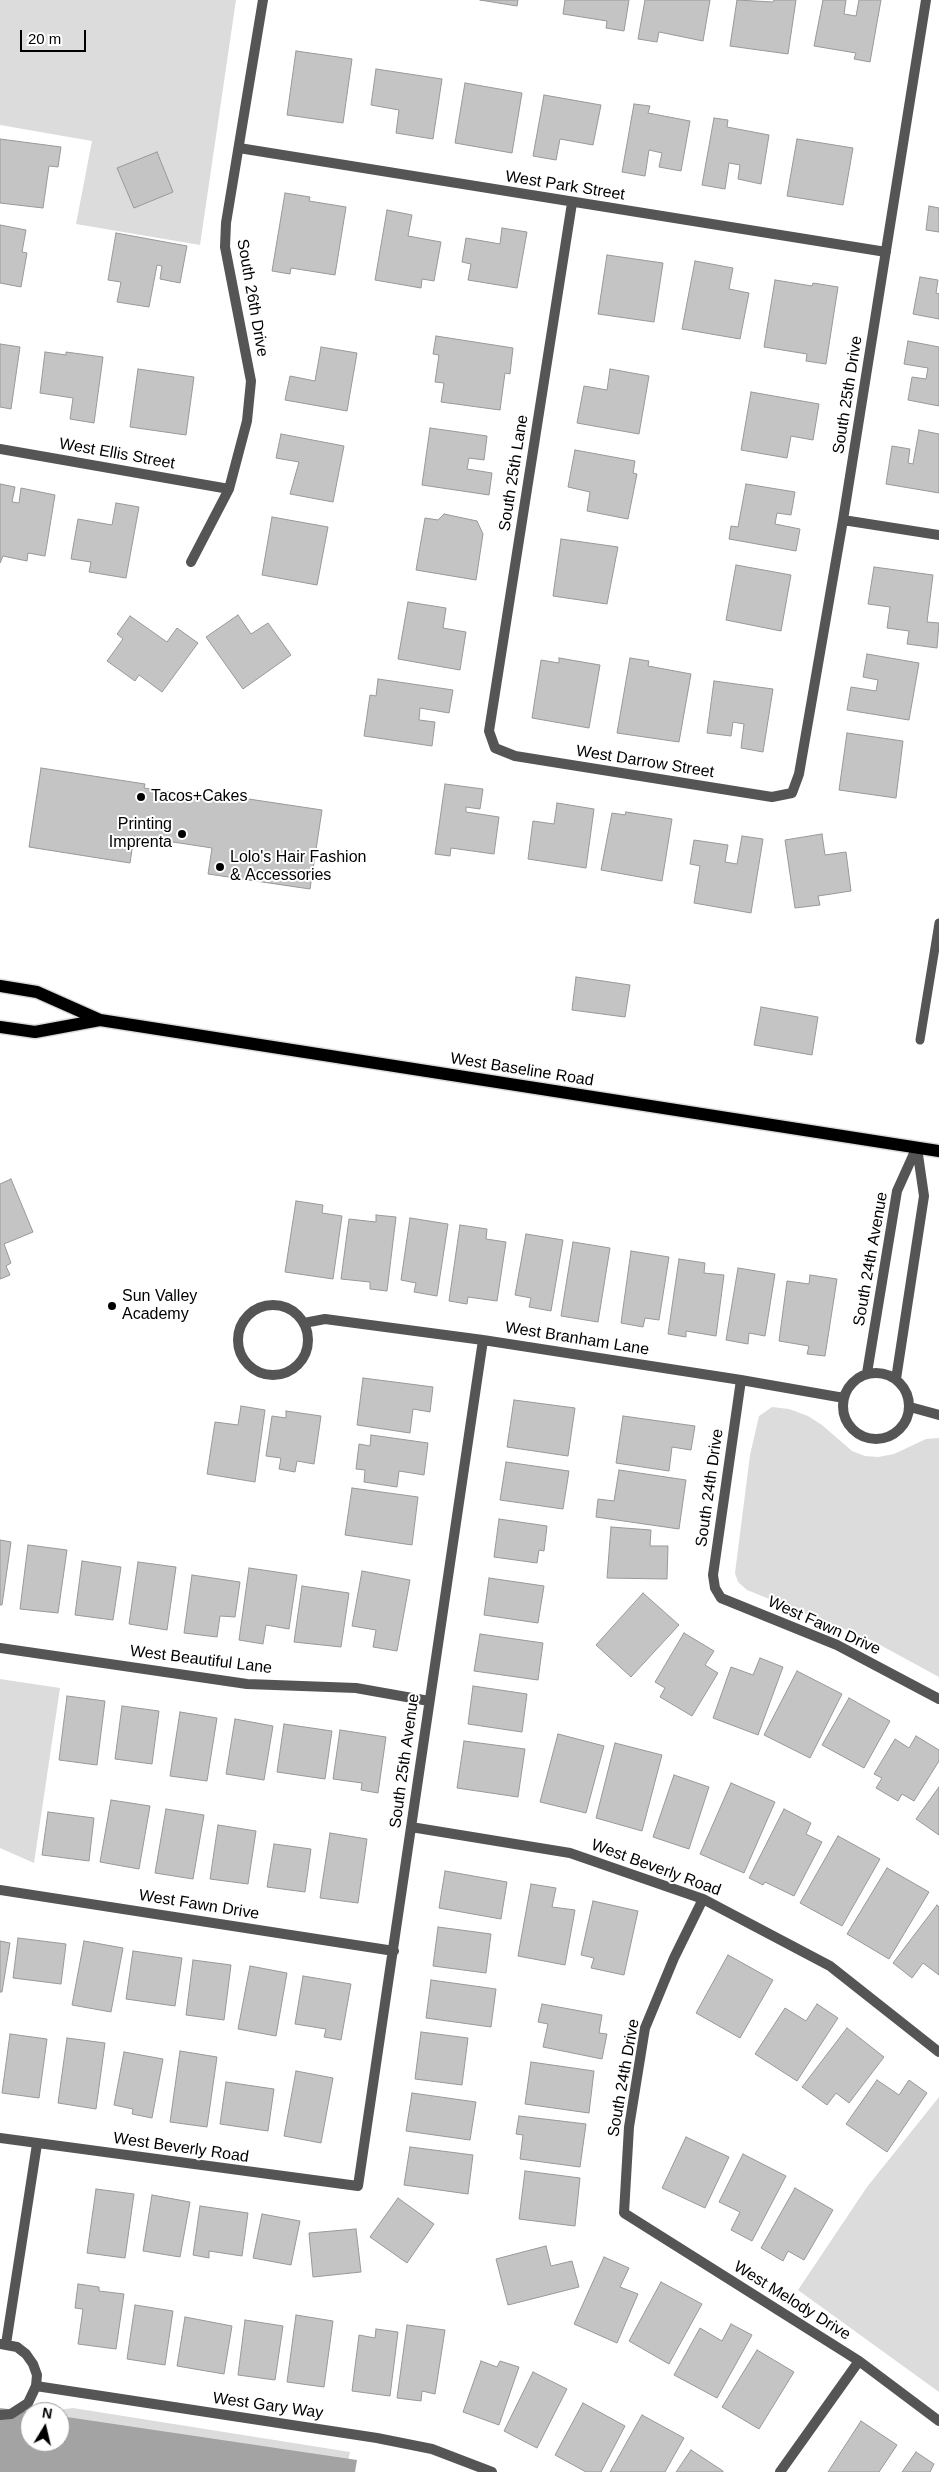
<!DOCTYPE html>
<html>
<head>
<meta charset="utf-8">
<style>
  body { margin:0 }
  #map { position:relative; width:939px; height:2472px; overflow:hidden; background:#fff; font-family:Helvetica,sans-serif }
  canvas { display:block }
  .north { position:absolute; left:20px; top:2402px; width:50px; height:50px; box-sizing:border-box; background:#fff; border:1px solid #999; border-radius:50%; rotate:9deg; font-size:14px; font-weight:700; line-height:20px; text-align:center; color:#000 }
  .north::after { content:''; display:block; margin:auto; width:18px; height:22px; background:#000; clip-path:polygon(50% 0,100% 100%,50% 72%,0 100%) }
  .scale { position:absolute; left:20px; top:30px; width:66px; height:22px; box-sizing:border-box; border:2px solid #000; border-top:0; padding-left:6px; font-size:15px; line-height:18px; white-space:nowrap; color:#000; -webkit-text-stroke:4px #fff; paint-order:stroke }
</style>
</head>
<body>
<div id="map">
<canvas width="939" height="2472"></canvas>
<div class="north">N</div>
<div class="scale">20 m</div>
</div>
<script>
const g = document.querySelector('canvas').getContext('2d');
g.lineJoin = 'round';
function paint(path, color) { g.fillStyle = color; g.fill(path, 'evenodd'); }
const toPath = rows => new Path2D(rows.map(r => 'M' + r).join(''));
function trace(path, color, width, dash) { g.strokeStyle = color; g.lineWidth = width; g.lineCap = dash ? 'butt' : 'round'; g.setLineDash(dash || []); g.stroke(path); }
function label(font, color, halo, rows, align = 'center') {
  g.font = font + ' Helvetica,sans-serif'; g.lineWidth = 4; g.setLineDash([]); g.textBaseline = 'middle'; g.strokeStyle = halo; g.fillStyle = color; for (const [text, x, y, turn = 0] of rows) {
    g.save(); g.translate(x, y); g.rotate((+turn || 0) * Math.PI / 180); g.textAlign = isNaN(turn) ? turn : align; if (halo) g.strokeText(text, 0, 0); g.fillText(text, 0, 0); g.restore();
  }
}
const green = toPath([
  [0,0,236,0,200,245,76,224,92,141,0,125],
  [772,1407,789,1409,808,1416,822,1425,852,1451,865,1456,878,1457,894,1454,926,1439,939,1438,939,1677,871,1640,747,1590,738,1582,735,1573,750,1455,759,1416],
  [0,1679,60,1688,34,1863,0,1848],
  [939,2097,939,2392,798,2290,867,2187],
  [73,2408,350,2452,346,2472,0,2472,0,2429,30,2442,60,2442,60,2412,42,2412]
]);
const water = toPath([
  [0,2408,31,2412,30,2442,60,2442,60,2416,357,2460,355,2472,0,2472]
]);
const building = toPath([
  [480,0,518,0,517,6,480,0],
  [565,0,629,0,624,31,606,28,607,21,563,14,565,0],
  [645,0,710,0,703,41,659,32,657,42,638,39,645,0],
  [737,0,773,2,774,0,796,0,788,54,730,46,737,0],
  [823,0,846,0,844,14,856,16,859,0,881,0,870,62,854,59,856,53,814,46,823,0],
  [296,51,352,59,343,123,287,115,296,51],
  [376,69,442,79,433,139,396,133,399,110,371,105,376,69],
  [465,83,522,93,512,153,455,143,465,83],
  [544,95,601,105,593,145,560,139,556,160,533,156,544,95],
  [634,104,650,106,648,113,690,121,681,171,659,167,662,153,649,150,645,176,622,172,634,104],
  [714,118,728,120,727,127,769,135,761,184,738,179,740,165,729,163,725,189,702,185,714,118],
  [0,139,61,147,58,167,49,166,43,208,0,203,0,139],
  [797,139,853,148,843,205,787,196,797,139],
  [157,152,173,192,134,208,117,168,157,152],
  [285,193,310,197,309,201,346,207,335,275,291,268,290,274,272,271,285,193],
  [929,206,939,208,939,232,926,230,929,206],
  [387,210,412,215,408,236,441,242,434,281,422,279,421,288,375,280,387,210],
  [0,225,26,230,22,252,27,253,21,287,0,283,0,225],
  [502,228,527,232,517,288,468,280,471,264,462,262,466,238,500,244,502,228],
  [116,233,187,246,180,283,160,279,162,266,157,265,149,307,117,302,121,282,108,280,116,233],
  [607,255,663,263,654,322,598,314,607,255],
  [695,261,733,268,729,289,749,293,740,339,682,329,695,261],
  [920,277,938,280,936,293,939,294,939,319,913,314,920,277],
  [775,280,812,286,813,283,838,287,826,364,806,361,807,354,764,347,775,280],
  [436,336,513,348,510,374,505,373,500,410,441,402,444,383,435,382,439,355,433,354,436,336],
  [908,341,939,347,939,406,908,400,912,377,926,379,928,368,904,364,908,341],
  [0,344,20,347,11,409,0,407,0,344],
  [321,347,357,353,347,411,285,400,290,376,315,381,321,347],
  [45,352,66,355,66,352,103,357,94,423,70,419,73,398,40,393,45,352],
  [138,369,194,377,186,435,130,427,138,369],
  [610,369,649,376,639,434,577,423,584,386,607,390,610,369],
  [751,392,819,404,813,440,791,436,787,458,741,450,751,392],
  [430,428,487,436,484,460,469,458,467,469,492,473,489,495,422,485,430,428],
  [919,430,939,434,939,493,886,484,892,446,910,449,908,463,913,464,919,430],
  [281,434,344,446,333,502,290,494,299,462,276,458,281,434],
  [575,450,635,461,633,473,637,474,628,519,587,511,590,492,568,487,575,450],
  [0,484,15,487,12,502,19,503,21,488,55,495,45,556,28,553,27,561,3,556,0,563,0,484],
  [746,484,795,492,791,515,777,513,775,524,800,529,796,551,729,539,731,526,738,527,746,484],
  [116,503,139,507,126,578,89,572,91,562,71,559,78,519,112,525,116,503],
  [444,514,477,521,483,534,476,580,416,570,425,518,438,520,444,514],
  [272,517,328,527,317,585,262,575,272,517],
  [561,539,618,547,607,604,553,596,561,539],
  [736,565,791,575,781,631,726,620,736,565],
  [874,567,933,575,927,622,939,623,937,648,907,644,909,631,887,628,890,607,868,604,874,567],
  [408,602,446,608,443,628,466,632,460,670,398,659,408,602],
  [238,615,251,634,268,623,291,655,243,689,206,637,238,615],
  [130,616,167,642,177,628,198,643,162,692,139,675,135,681,107,661,123,639,117,634,130,616],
  [867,654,919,663,909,720,847,710,851,687,876,691,878,680,863,677,867,654],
  [559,658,600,665,589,728,532,718,541,660,559,663,559,658],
  [630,658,649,661,648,666,691,674,679,742,617,733,630,658],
  [378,679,453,690,449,713,420,708,419,720,435,722,432,746,364,736,370,695,376,696,378,679],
  [714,681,773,689,763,752,741,748,744,724,733,722,731,736,707,733,714,681],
  [847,733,903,741,896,798,839,790,847,733],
  [41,768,145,784,144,788,221,800,222,795,322,810,310,889,208,874,212,848,134,836,130,863,29,847,41,768],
  [445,784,483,789,480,809,466,807,466,812,499,817,494,854,451,848,450,856,435,854,445,784],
  [557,803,594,809,586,868,528,859,533,821,554,824,557,803],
  [626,812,672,819,662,881,601,870,612,813,625,815,626,812],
  [822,834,825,855,846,852,851,891,818,896,820,905,795,908,785,840,822,834],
  [742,836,763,839,751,913,694,903,700,866,690,864,694,840,728,845,725,862,737,864,742,836],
  [576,977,630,985,625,1017,572,1010,576,977],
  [761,1007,818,1017,812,1055,754,1045,761,1007],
  [11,1179,33,1232,4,1244,11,1263,6,1266,10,1275,0,1279,0,1184,11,1179],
  [296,1201,323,1205,322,1213,342,1216,333,1279,285,1272,296,1201],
  [376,1215,396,1217,387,1291,370,1289,370,1282,341,1279,349,1219,376,1222,376,1215],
  [410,1218,448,1224,437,1296,414,1292,416,1283,401,1280,410,1218],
  [460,1225,487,1229,486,1239,506,1242,497,1301,468,1297,467,1304,449,1301,460,1225],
  [526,1234,563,1240,551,1311,529,1307,531,1298,515,1295,526,1234],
  [573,1242,610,1248,598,1322,561,1316,573,1242],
  [631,1251,669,1257,659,1320,645,1318,643,1327,621,1323,631,1251],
  [679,1259,705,1263,704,1273,724,1275,716,1336,686,1331,686,1337,668,1334,679,1259],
  [738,1268,775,1274,765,1336,749,1333,748,1344,726,1340,738,1268],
  [810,1275,837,1279,825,1356,807,1354,809,1346,779,1341,787,1281,809,1284,810,1275],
  [363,1378,433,1387,430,1412,413,1409,410,1433,357,1425,363,1378],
  [514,1400,575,1408,568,1456,507,1447,514,1400],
  [241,1406,265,1410,255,1482,207,1474,215,1422,238,1425,241,1406],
  [286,1411,321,1416,314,1464,297,1461,295,1472,279,1469,281,1458,266,1456,272,1416,286,1418,286,1411],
  [623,1416,695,1426,691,1450,672,1447,669,1471,616,1463,623,1416],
  [371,1435,428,1443,424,1475,399,1471,397,1487,364,1482,365,1470,356,1469,359,1444,370,1446,371,1435],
  [506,1462,569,1471,563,1509,500,1500,506,1462],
  [619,1470,686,1480,679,1529,596,1517,598,1499,614,1501,619,1470],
  [352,1488,418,1497,412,1545,345,1535,352,1488],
  [499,1519,547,1526,544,1551,539,1550,537,1563,494,1557,499,1519],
  [611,1527,651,1530,650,1546,668,1546,667,1579,607,1578,611,1527],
  [0,1540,11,1542,2,1605,0,1605,0,1540],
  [28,1545,67,1550,58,1613,20,1609,28,1545],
  [82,1561,121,1567,113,1620,75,1615,82,1561],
  [138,1562,176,1567,167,1630,129,1624,138,1562],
  [249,1568,297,1575,289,1629,266,1625,263,1644,239,1640,249,1568],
  [362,1571,410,1580,397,1651,373,1647,376,1630,352,1626,362,1571],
  [192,1575,240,1582,235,1617,220,1616,217,1637,184,1633,192,1575],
  [489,1578,544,1586,538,1623,484,1615,489,1578],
  [302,1586,349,1593,341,1647,294,1642,302,1586],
  [643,1593,679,1625,631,1677,596,1645,643,1593],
  [684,1633,714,1651,705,1665,718,1673,692,1716,660,1697,665,1688,655,1682,684,1633],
  [480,1634,543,1643,538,1680,474,1671,480,1634],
  [760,1658,783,1667,758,1735,713,1718,731,1667,753,1675,760,1658],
  [797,1671,842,1694,810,1758,764,1735,797,1671],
  [473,1686,527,1694,522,1732,468,1724,473,1686],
  [67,1696,105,1701,97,1765,59,1760,67,1696],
  [849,1698,890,1721,864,1768,822,1745,849,1698],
  [122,1706,159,1711,152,1764,115,1759,122,1706],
  [180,1712,217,1718,207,1781,170,1776,180,1712],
  [235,1719,273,1726,264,1780,226,1774,235,1719],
  [284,1724,332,1731,325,1779,277,1772,284,1724],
  [340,1730,386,1737,378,1793,361,1790,362,1783,333,1779,340,1730],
  [558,1734,604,1746,586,1813,540,1802,558,1734],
  [916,1736,939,1750,939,1761,914,1801,902,1794,898,1801,876,1788,882,1778,874,1774,895,1739,909,1748,916,1736],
  [464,1741,525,1749,518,1797,457,1788,464,1741],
  [615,1743,662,1755,642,1831,596,1818,615,1743],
  [674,1775,709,1787,689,1849,653,1837,674,1775],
  [731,1783,775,1802,744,1873,700,1854,731,1783],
  [939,1787,939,1835,916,1819,939,1787],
  [111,1800,150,1806,139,1869,100,1862,111,1800],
  [166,1809,204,1815,193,1879,155,1873,166,1809],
  [784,1809,811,1823,806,1834,822,1842,794,1896,765,1882,763,1885,749,1878,784,1809],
  [48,1812,94,1818,89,1861,42,1855,48,1812],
  [218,1825,256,1831,248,1884,210,1879,218,1825],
  [330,1833,367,1839,358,1903,320,1898,330,1833],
  [838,1836,880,1859,842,1926,800,1903,838,1836],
  [274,1844,311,1849,305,1892,267,1887,274,1844],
  [887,1868,929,1892,889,1959,847,1934,887,1868],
  [445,1871,507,1882,501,1919,439,1908,445,1871],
  [531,1884,556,1888,552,1907,575,1910,565,1965,518,1956,531,1884],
  [593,1901,638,1911,624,1975,591,1968,594,1958,581,1955,593,1901],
  [937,1905,939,1907,939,1975,923,1963,912,1978,893,1963,937,1905],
  [438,1927,491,1934,486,1973,433,1966,438,1927],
  [18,1938,66,1944,61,1984,13,1978,18,1938],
  [0,1941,10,1943,2,1992,0,1992,0,1941],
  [84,1941,123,1948,111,2012,72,2005,84,1941],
  [133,1951,182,1958,175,2006,126,1999,133,1951],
  [728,1955,773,1980,740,2038,696,2013,728,1955],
  [193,1960,231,1965,224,2020,186,2015,193,1960],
  [250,1966,287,1973,276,2036,238,2029,250,1966],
  [303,1976,351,1984,341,2040,324,2037,326,2029,295,2024,303,1976],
  [431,1980,496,1989,491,2027,426,2018,431,1980],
  [542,2004,602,2015,599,2033,607,2034,602,2059,543,2047,548,2024,538,2022,542,2004],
  [817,2004,838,2018,797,2081,755,2054,785,2008,806,2021,817,2004],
  [847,2028,884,2057,849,2103,836,2093,827,2105,802,2087,847,2028],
  [421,2032,468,2038,462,2085,415,2079,421,2032],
  [10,2034,47,2039,39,2098,2,2093,10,2034],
  [67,2038,105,2043,96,2109,58,2103,67,2038],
  [180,2051,217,2057,207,2127,170,2122,180,2051],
  [124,2052,163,2059,152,2118,132,2114,133,2109,114,2105,124,2052],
  [531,2062,594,2071,589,2113,525,2104,531,2062],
  [296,2071,333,2078,321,2143,284,2136,296,2071],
  [877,2080,899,2095,909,2080,927,2093,887,2152,846,2124,877,2080],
  [226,2082,274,2089,268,2131,220,2124,226,2082],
  [412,2093,476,2102,470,2140,406,2131,412,2093],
  [519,2116,586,2124,580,2167,520,2159,523,2135,516,2134,519,2116],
  [686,2137,729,2157,705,2208,662,2188,686,2137],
  [410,2147,473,2155,468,2194,404,2185,410,2147],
  [743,2154,786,2176,752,2241,731,2230,740,2212,719,2202,743,2154],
  [525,2171,580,2178,575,2226,519,2219,525,2171],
  [795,2188,833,2210,804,2260,788,2251,783,2261,761,2248,795,2188],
  [96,2189,134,2194,125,2258,87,2253,96,2189],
  [152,2195,190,2202,180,2257,143,2251,152,2195],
  [398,2198,434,2224,407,2263,370,2237,398,2198],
  [200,2206,248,2213,242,2256,209,2251,209,2258,193,2255,200,2206],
  [262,2214,300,2221,291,2265,253,2258,262,2214],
  [356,2229,361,2272,313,2277,309,2233,356,2229],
  [546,2246,551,2266,572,2261,579,2287,508,2305,496,2259,546,2246],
  [604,2257,629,2268,620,2287,638,2294,617,2343,574,2324,604,2257],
  [661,2282,702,2304,669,2364,629,2341,661,2282],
  [78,2284,99,2287,99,2291,124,2294,116,2349,78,2344,83,2309,75,2308,78,2284],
  [135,2305,173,2311,165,2365,127,2359,135,2305],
  [296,2315,333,2321,324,2387,287,2382,296,2315],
  [185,2317,232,2326,224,2374,177,2366,185,2317],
  [245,2320,283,2326,275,2380,238,2375,245,2320],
  [731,2324,752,2335,717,2398,674,2375,700,2328,722,2341,731,2324],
  [407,2325,445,2330,435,2394,422,2391,421,2401,397,2398,407,2325],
  [376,2329,398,2332,390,2396,352,2391,359,2335,375,2338,376,2329],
  [757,2350,794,2372,759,2429,722,2407,757,2350],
  [481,2361,497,2367,500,2361,519,2367,499,2425,463,2412,481,2361],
  [533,2372,567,2389,537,2448,504,2431,533,2372],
  [583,2403,625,2426,601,2472,586,2472,555,2455,583,2403],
  [642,2415,684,2438,665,2472,610,2472,642,2415],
  [861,2421,897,2445,879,2472,828,2472,861,2421],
  [691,2450,723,2471,723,2472,676,2472,691,2450],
  [916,2452,934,2464,930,2472,902,2472,916,2452]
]);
const service = toPath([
  [920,1040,939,923]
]);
const minor = toPath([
  [239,148,886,252],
  [572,203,489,731,495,748,515,756,772,797,792,793,799,774,843,520,926,0],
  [0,449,229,489],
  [843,520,939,535],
  [191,562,229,489,247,421,251,381,225,247,226,223,263,0],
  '238 1340a35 35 0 1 1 70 0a35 35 0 1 1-70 0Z',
  [304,1323,325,1319,483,1340,741,1380,844,1398],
  '843 1406a33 33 0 1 1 66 0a33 33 0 1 1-66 0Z',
  [867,1373,897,1191,916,1149],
  [896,1379,924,1196,917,1148],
  [741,1380,713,1575,715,1588,721,1598,837,1645,939,1699],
  [910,1407,939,1415],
  [0,1648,247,1684,356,1688,429,1701],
  [411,1827,570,1853,703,1899,830,1966,939,2052],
  [0,1890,394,1951],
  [703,1899,674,1958,645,2028,629,2127,624,2213,859,2361,939,2421],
  [0,2138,358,2186,483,1340],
  [6,2344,37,2144],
  [36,2386,377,2438,432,2449,492,2472],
  [0,2415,11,2414,28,2403,36,2386,37,2375,33,2364,26,2354,17,2347,1,2344],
  [780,2472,859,2361]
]);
const primary = toPath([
  [0,986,37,992,100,1020,939,1151],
  [0,1027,35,1032,100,1020]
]);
const markers = [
  [141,797,5,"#000"],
  [182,834,5,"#000"],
  [220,867,5,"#000"],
  [112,1306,5,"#000"]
];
const streetNames = [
  ["West Park Street",565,186,9],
  ["South 26th Drive",252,298,80],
  ["South 25th Drive",848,395,-81],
  ["West Ellis Street",117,454,10],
  ["South 25th Lane",514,473,-81],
  ["West Darrow Street",645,762,9],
  ["West Baseline Road",522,1070,9],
  ["South 24th Avenue",871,1259,-80],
  ["West Branham Lane",577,1339,9],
  ["South 24th Drive",710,1488,-82],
  ["West Fawn Drive",824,1626,24],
  ["West Beautiful Lane",201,1660,7],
  ["South 25th Avenue",405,1761,-82],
  ["West Beverly Road",656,1868,20],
  ["West Fawn Drive",199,1905,9],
  ["South 24th Drive",624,2078,-80],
  ["West Beverly Road",181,2148,8],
  ["West Melody Drive",792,2301,32],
  ["West Gary Way",268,2406,8]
];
const poiNames = [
  ["Tacos+Cakes",151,797],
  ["Printing",172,825,"right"],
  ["Imprenta",172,843,"right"],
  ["Lolo's Hair Fashion",230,858],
  ["& Accessories",230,876],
  ["Sun Valley",122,1297],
  ["Academy",122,1315]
];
paint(green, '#dcdcdc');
paint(water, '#a3a3a3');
paint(building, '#c4c4c4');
trace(building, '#999', 1);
trace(primary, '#dbdbdb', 15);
trace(service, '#555', 9);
trace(minor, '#555', 10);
trace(primary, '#000', 12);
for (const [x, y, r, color] of markers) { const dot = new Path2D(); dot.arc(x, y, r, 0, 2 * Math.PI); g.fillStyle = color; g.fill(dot); trace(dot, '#fff', 2); }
label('16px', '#000', '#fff', streetNames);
label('16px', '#000', '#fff', poiNames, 'left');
</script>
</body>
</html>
